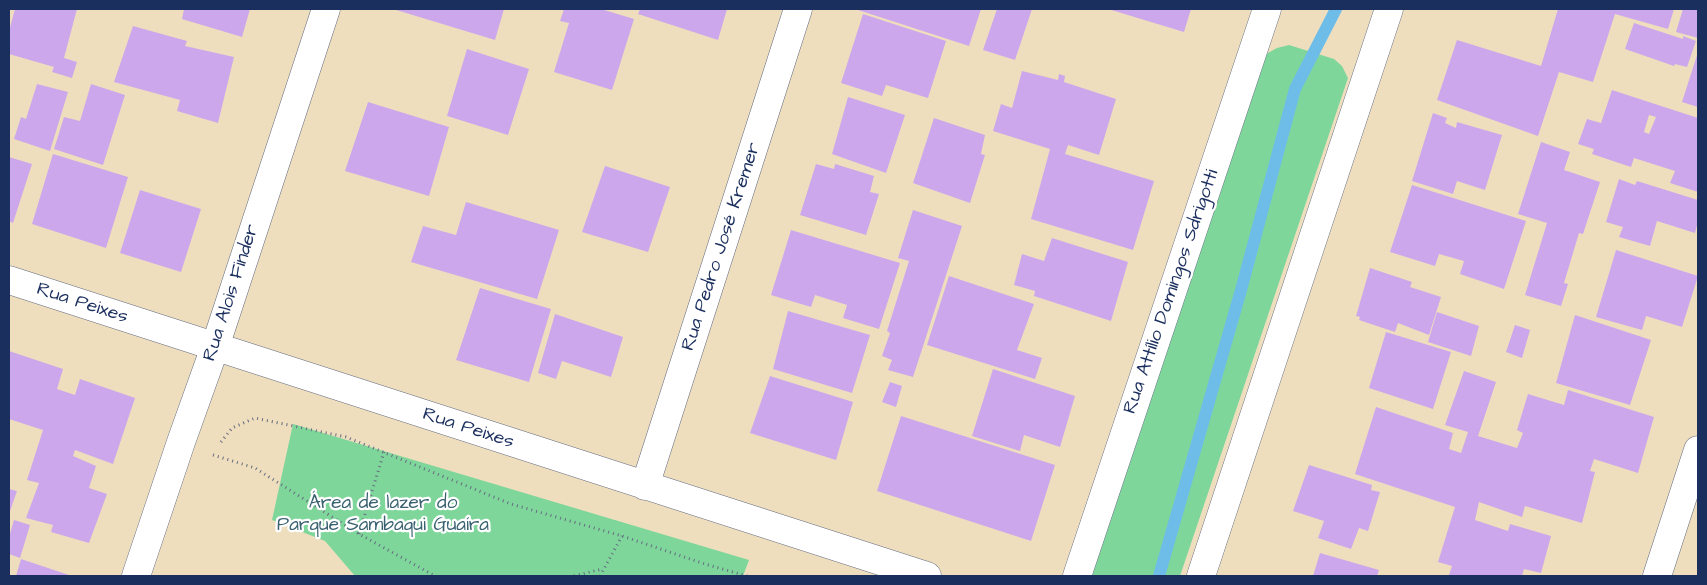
<!DOCTYPE html>
<html>
<head>
<meta charset="utf-8">
<style>
  body { margin:0 }
  #map { position:relative; width:1707px; height:585px; overflow:hidden; background:#eedebe; font-family:"Architects Daughter",sans-serif }
  canvas { display:block }
  .frame { position:absolute; inset:0; border:10px solid #1b2f5e; pointer-events:none }
</style>
</head>
<body>
<div id="map">
<canvas width="1707" height="585"></canvas>
<div class="frame"></div>
</div>
<script>
const g = document.querySelector('canvas').getContext('2d');
g.lineJoin = 'round';
function paint(path, color) { g.fillStyle = color; g.fill(path, 'evenodd'); }
const toPath = rows => new Path2D(rows.map(r => 'M' + r).join(''));
function trace(path, color, width, dash) { g.strokeStyle = color; g.lineWidth = width; g.lineCap = dash ? 'butt' : 'round'; g.setLineDash(dash || []); g.stroke(path); }
function label(font, color, halo, rows, align = 'center') {
  g.font = font + ' "Architects Daughter",sans-serif'; g.lineWidth = 4.5; g.setLineDash([]); g.textBaseline = 'middle'; g.strokeStyle = halo; g.fillStyle = color; for (const [text, x, y, turn = 0] of rows) {
    g.save(); g.translate(x, y); g.rotate((+turn || 0) * Math.PI / 180); g.textAlign = isNaN(turn) ? turn : align; if (halo) g.strokeText(text, 0, 0); g.fillText(text, 0, 0); g.restore();
  }
}
const green = toPath([
  [1289,45,1334,59,1342,66,1348,78,1180,576,1091,576,1266,54,1277,48],
  [293,424,749,560,743,576,355,576,325,541,272,520]
]);
const stream = toPath([
  [1159,576,1241,290,1295,89,1336,9]
]);
const building = toPath([
  [15,9,77,9,64,58,77,62,72,78,52,72,54,67,9,54,9,31],
  [184,9,250,9,242,37,182,19],
  [393,9,504,9,495,40],
  [564,9,601,9,634,19,612,90,554,72,569,23,560,21],
  [640,9,727,9,718,40,638,14],
  [855,9,981,9,969,46],
  [997,9,1032,9,1015,60,983,50],
  [1108,9,1191,9,1184,32],
  [1558,9,1674,9,1668,29,1615,14,1593,82,1559,72,1538,136,1437,100,1457,40,1541,66],
  [1683,9,1698,9,1698,38,1676,32],
  [863,14,946,41,928,98,886,85,882,96,841,83],
  [1634,23,1683,39,1683,36,1696,41,1687,67,1675,64,1674,66,1625,49],
  [133,26,187,41,185,46,234,57,218,123,177,111,180,100,114,82],
  [467,49,529,69,508,135,447,116],
  [1698,52,1698,107,1682,102],
  [1022,71,1058,80,1059,74,1065,76,1064,82,1116,99,1099,155,1068,145,1065,154,1154,181,1133,250,1031,219,1050,149,993,131,1001,104,1012,108],
  [37,84,68,92,50,151,14,139,21,117,26,119],
  [91,84,125,95,103,165,54,149,64,117,80,121],
  [1612,90,1698,118,1698,192,1670,183,1675,171,1634,158,1631,167,1592,154,1594,149,1578,144,1587,119,1601,123],
  [1649,115,1656,117,1649,134,1644,132],
  [848,97,905,115,886,173,832,154],
  [368,102,449,127,429,196,345,171],
  [1433,113,1447,118,1445,123,1456,128,1457,122,1502,135,1485,190,1457,181,1453,194,1412,181],
  [934,118,985,135,981,154,985,155,970,203,913,183],
  [1541,142,1570,152,1564,170,1600,182,1583,234,1579,233,1564,283,1568,284,1561,306,1525,295,1547,223,1518,214],
  [53,154,128,177,106,248,32,224],
  [9,157,32,164,13,223,9,221],
  [816,164,834,169,835,164,874,176,870,192,879,194,866,235,800,215],
  [605,166,670,187,648,252,582,232],
  [1619,179,1635,185,1637,181,1698,200,1698,221,1695,233,1657,221,1650,246,1619,237,1623,227,1606,222],
  [1412,185,1526,221,1504,289,1460,274,1464,261,1439,254,1435,266,1390,252],
  [140,190,201,209,181,272,120,253],
  [466,202,559,230,537,299,411,262,423,226,456,235],
  [913,210,962,226,913,377,888,370,892,360,882,356,890,333,887,331,909,261,898,258],
  [791,230,900,263,879,329,843,318,847,305,815,295,811,307,771,295],
  [1052,238,1128,262,1111,321,1034,296,1035,291,1014,285,1022,254,1044,261],
  [1616,250,1698,276,1682,327,1646,316,1642,330,1596,317],
  [1370,268,1412,282,1410,287,1441,297,1429,335,1398,323,1395,332,1359,320,1360,317,1356,316],
  [949,276,1034,304,1017,350,1042,358,1035,379,927,345],
  [480,288,551,309,529,382,456,360],
  [788,311,870,335,852,393,773,369],
  [1437,312,1479,326,1471,356,1428,342],
  [555,314,623,337,611,377,562,361,556,379,538,373],
  [1575,315,1651,340,1630,405,1556,383],
  [1515,325,1530,330,1522,358,1506,352],
  [1386,332,1451,352,1433,409,1369,388],
  [9,351,63,369,57,389,75,395,80,379,135,398,113,464,75,450,73,456,96,466,89,488,107,494,89,543,51,532,53,525,26,518,39,483,27,480,43,430,9,419],
  [993,369,1075,396,1060,447,1024,435,1020,451,972,436],
  [1464,371,1496,382,1478,436,1517,448,1523,433,1517,430,1528,394,1564,405,1568,390,1654,417,1638,473,1594,459,1590,471,1595,472,1582,523,1525,506,1522,517,1479,502,1475,520,1508,531,1510,524,1551,536,1541,573,1524,569,1522,576,1449,575,1452,566,1438,562,1455,507,1355,474,1376,407,1453,433,1449,449,1461,453,1468,432,1445,425],
  [770,376,853,402,836,460,750,433],
  [890,382,902,386,896,407,882,402],
  [901,416,1055,465,1031,541,877,491],
  [1309,465,1372,485,1371,490,1380,492,1368,531,1359,528,1351,549,1318,538,1324,521,1293,511],
  [9,489,17,491,9,514],
  [14,520,30,525,20,558,9,554,9,537],
  [1320,553,1379,570,1377,576,1313,576],
  [21,559,72,576,16,576]
]);
const path = toPath([
  [221,442,232,428,255,418,346,437,511,504,622,536,705,564,747,576],
  [213,455,255,468,359,534,435,576],
  [359,534,384,452],
  [574,576,602,569],
  [600,576,622,536]
]);
const minor = toPath([
  [9,280,927,576],
  [645,486,798,9],
  [136,576,181,442,215,347,326,9],
  [1077,576,1267,9],
  [1201,576,1389,9],
  [1657,576,1698,450]
]);
const streetNames = [
  ["Rua Pedro José Kremer",722,247,-72],
  ["Rua Attílio Domingos Sdrigotti",1172,292,-71],
  ["Rua Alois Finder",232,293,-72],
  ["Rua Peixes",82,304,18],
  ["Rua Peixes",468,429,18]
];
const parkNames = [
  ["Área de lazer do",383,504],
  ["Parque Sambaqui Guaíra",383,526]
];
paint(green, '#7fd69b');
trace(stream, '#6ebde9', 12);
paint(building, '#cda7eb');
trace(minor, '#656c80', 29);
trace(path, '#656c80', 3, [1, 4]);
trace(minor, '#fff', 28);
label('19px', '#1b2f5e', '#fff', streetNames);
label('19px', '#396170', '#fff', parkNames);
</script>
</body>
</html>
